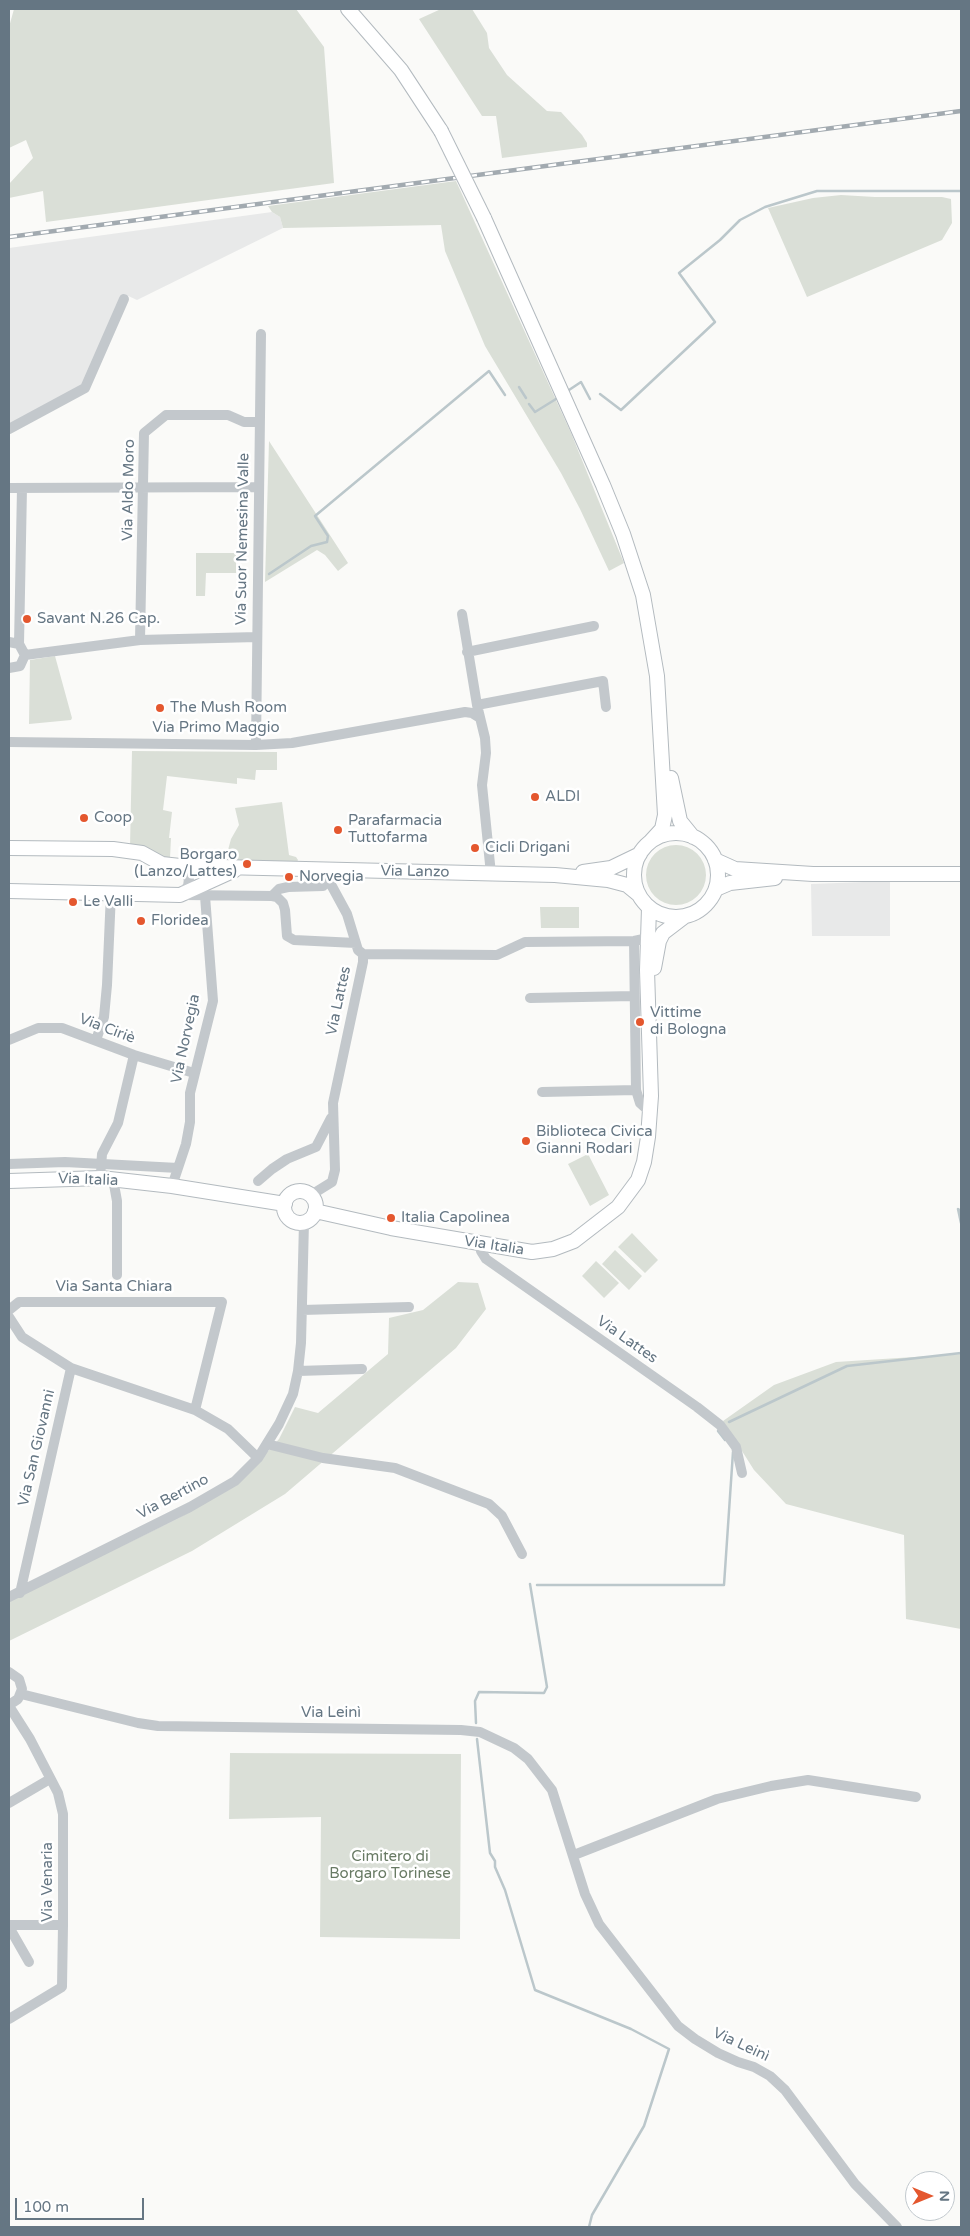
<!DOCTYPE html>
<html>
<head>
<meta charset="utf-8">
<style>
  body { margin:0 }
  #map { position:relative; width:970px; height:2236px; overflow:hidden; background:#fafaf8; font-family:"Varela Round",sans-serif }
  canvas { display:block }
  .frame { position:absolute; inset:0; border:10px solid #657683; pointer-events:none }
  .north { position:absolute; left:905px; top:2171px; width:50px; height:50px; box-sizing:border-box; background:#fff; border:1px solid #c1c8cd; border-radius:50%; rotate:90deg; font-size:14px; font-weight:700; line-height:20px; text-align:center; color:#657683 }
  .north::after { content:''; display:block; margin:auto; width:18px; height:22px; background:#e4572e; clip-path:polygon(50% 0,100% 100%,50% 72%,0 100%) }
  .scale { position:absolute; left:15px; top:2198px; width:129px; height:22px; box-sizing:border-box; border:2px solid #657683; border-top:0; padding-left:6px; font-size:15px; line-height:18px; white-space:nowrap; color:#657683; -webkit-text-stroke:4px #fff; paint-order:stroke }
</style>
</head>
<body>
<div id="map">
<canvas width="970" height="2236"></canvas>
<div class="frame"></div>
<div class="north">N</div>
<div class="scale">100 m</div>
</div>
<script>
const g = document.querySelector('canvas').getContext('2d');
g.lineJoin = 'round';
function paint(path, color) { g.fillStyle = color; g.fill(path, 'evenodd'); }
const toPath = rows => new Path2D(rows.map(r => 'M' + r).join(''));
function trace(path, color, width, dash) { g.strokeStyle = color; g.lineWidth = width; g.lineCap = dash ? 'butt' : 'round'; g.setLineDash(dash || []); g.stroke(path); }
function label(font, color, halo, rows, align = 'center') {
  g.font = font + ' "Varela Round",sans-serif'; g.lineWidth = 5; g.setLineDash([]); g.textBaseline = 'middle'; g.strokeStyle = halo; g.fillStyle = color; for (const [text, x, y, turn = 0] of rows) {
    g.save(); g.translate(x, y); g.rotate((+turn || 0) * Math.PI / 180); g.textAlign = isNaN(turn) ? turn : align; if (halo) g.strokeText(text, 0, 0); g.fillText(text, 0, 0); g.restore();
  }
}
const built = toPath([
  [272,212,280,217,283,228,137,300,124,294,82,387,9,425,9,248],
  [890,881,890,936,812,936,811,884]
]);
const green = toPath([
  [14,9,296,9,324,47,334,183,46,222,43,191,9,198,9,184,33,158,26,140,9,148,9,27],
  [441,9,472,9,487,33,489,48,507,75,547,111,561,112,582,135,587,143,587,147,502,158,496,116,482,116,419,19],
  [456,181,571,433,624,563,609,571,580,509,561,473,485,346,445,251,441,225,283,228,280,217,272,212,268,206],
  [841,195,875,197,942,197,951,199,952,223,942,240,807,297,768,208,813,198],
  [269,441,348,563,338,571,325,555,317,550,265,582],
  [196,553,236,553,236,573,206,573,205,596,196,596],
  [55,656,72,718,71,720,29,724,30,660],
  [132,751,277,752,277,770,256,770,255,780,237,778,237,784,167,776,163,810,172,812,169,838,171,838,170,858,159,856,145,846,130,847],
  [282,802,289,855,296,857,298,860,296,864,229,861,228,850,231,839,239,825,235,808],
  '646 875a30 30 0 1 1 60 0a30 30 0 1 1-60 0Z',
  [540,907,579,907,579,928,541,928],
  [588,1154,609,1195,590,1206,568,1164],
  [632,1233,658,1260,645,1273,618,1247],
  [615,1250,642,1276,629,1290,602,1264],
  [596,1261,619,1283,604,1298,582,1276],
  [458,1282,478,1283,486,1309,456,1348,285,1494,192,1551,9,1641,9,1601,179,1518,238,1484,279,1439,295,1407,318,1413,388,1354,389,1318,423,1310],
  [961,1354,961,1629,906,1619,904,1535,786,1504,754,1470,723,1421,774,1385,836,1362],
  [230,1753,461,1754,460,1939,320,1937,321,1817,229,1819]
]);
const stream = toPath([
  [519,387,526,398],
  [569,390,581,382,590,399],
  [600,394,621,410,715,322,679,273,720,240,740,220,765,207,817,191,961,191],
  [529,404,535,412,556,399],
  [269,574,311,546,327,542,328,536,315,516,489,371,505,395],
  [961,1211,958,1209,961,1223],
  [729,1422,847,1366,961,1353],
  [718,1431,725,1440],
  [537,1585,724,1585,733,1452],
  [476,1723,475,1701,479,1692,544,1693,547,1687,530,1584],
  [477,1739,490,1853,495,1861,495,1867,505,1890,535,1990,631,2029,669,2049,644,2126,592,2215,589,2227]
]);
const street = toPath([
  [9,429,85,388,124,299],
  [9,488,259,487],
  [462,614,477,705,485,738,486,753,482,785,491,874],
  [140,640,144,433,166,415,228,415,244,422,259,422],
  [9,642,19,644,25,655,20,666,9,668],
  [19,644,22,488],
  [467,652,594,626],
  [25,655,140,640,257,637],
  [477,705,603,681,606,707],
  [9,742,256,745,292,743,465,712,472,713,480,718],
  [256,745,261,334],
  [175,869,183,871,189,879,188,886,182,893],
  [184,895,272,896,277,897,283,903,285,910,287,936,294,940,356,943],
  [272,896,279,889,288,887,323,886,328,879],
  [634,941,636,1090,640,1103,650,1112],
  [363,954,497,955,525,942,634,941,648,938],
  [530,998,634,996],
  [9,1040,38,1028,62,1028,134,1055,194,1073],
  [96,1040,104,1017,107,985,111,893],
  [542,1092,636,1090],
  [9,1164,65,1162,178,1168],
  [101,1168,102,1154,118,1123,134,1055],
  [113,1179,117,1201,117,1275],
  [258,1181,272,1169,287,1159,316,1147,331,1118],
  [172,1186,186,1144,190,1122,190,1093,213,1001,205,896],
  [311,1195,332,1182,335,1170,333,1103,363,962,363,954,358,950,347,914,328,879,327,871],
  [480,1244,481,1251,486,1259,697,1407,720,1425,736,1447,742,1473],
  [9,1310,19,1302,222,1302,195,1410],
  [302,1310,409,1307],
  [9,1317,22,1337,71,1368,195,1410,228,1429,258,1458],
  [298,1371,362,1369],
  [267,1444,323,1458,395,1468,489,1504,502,1516,522,1554],
  [20,1593,71,1368],
  [9,1597,190,1507,235,1481,258,1458,279,1424,293,1394,298,1371,301,1343,304,1222],
  [9,1672,19,1679,22,1689,18,1699,9,1705],
  [21,1694,138,1723,158,1726,461,1730,480,1732,514,1748,528,1759,552,1790,585,1894,599,1924,678,2026,695,2039,718,2053,738,2062,754,2067,770,2076,785,2090,855,2184,897,2227],
  [9,1706,30,1739,58,1793,63,1814,63,1925,62,1987,9,2019],
  [9,1803,50,1779],
  [574,1855,717,1799,771,1786,808,1780,916,1797],
  [9,1925,63,1925],
  [9,1927,29,1962]
]);
const secondary = toPath([
  [348,9,401,70,441,131],
  [484,218,603,485,623,534,643,595,657,676,665,815,662,829,651,841],
  [671,778,680,821,693,837],
  '634 875a42 42 0 1 1 84 0a42 42 0 1 1-84 0Z',
  [9,848,113,849,142,853,162,864,180,866,555,875,608,880,627,885,638,894],
  [715,860,735,869,813,874,961,874],
  [583,872,611,868,640,854],
  [716,889,730,883,775,878],
  [9,891,180,895,235,870],
  [654,968,659,941,663,933,684,917],
  [9,1181,101,1178,172,1186,285,1204],
  '284 1207a16 16 0 1 1 32 0a16 16 0 1 1-32 0Z',
  [315,1211,391,1228,532,1252,553,1249,574,1241,618,1207,638,1180,644,1162,648,1137,651,1096,647,970,649,908]
]);
const rail = toPath([
  [9,237,961,111]
]);
const secondaryBridge = toPath([
  [441,131,484,218]
]);
const markers = [
  [27,619,5,"#e4572e"],
  [160,708,5,"#e4572e"],
  [535,797,5,"#e4572e"],
  [84,818,5,"#e4572e"],
  [338,830,5,"#e4572e"],
  [475,848,5,"#e4572e"],
  [247,864,5,"#e4572e"],
  [289,877,5,"#e4572e"],
  [73,902,5,"#e4572e"],
  [141,921,5,"#e4572e"],
  [640,1022,5,"#e4572e"],
  [526,1141,5,"#e4572e"],
  [391,1218,5,"#e4572e"]
];
const streetNames = [
  ["Via Aldo Moro",129,490,-89],
  ["Via Suor Nemesina Valle",243,539,-89],
  ["Via Primo Maggio",216,728],
  ["Via Lanzo",415,872,1],
  ["Via Lattes",339,1001,-78],
  ["Via Ciriè",107,1029,21],
  ["Via Norvegia",186,1039,-78],
  ["Via Italia",88,1180,2],
  ["Via Italia",494,1246,9],
  ["Via Santa Chiara",114,1287],
  ["Via Lattes",627,1340,35],
  ["Via San Giovanni",37,1448,-77],
  ["Via Bertino",173,1497,-28],
  ["Via Leinì",331,1713],
  ["Via Venaria",48,1882,-90],
  ["Via Leinì",741,2045,25]
];
const poiNames = [
  ["Savant N.26 Cap.",37,619],
  ["The Mush Room",170,708],
  ["ALDI",545,797],
  ["Coop",94,818],
  ["Parafarmacia",348,821],
  ["Tuttofarma",348,838],
  ["Cicli Drigani",485,848],
  ["Borgaro",237,855,"right"],
  ["(Lanzo/Lattes)",237,872,"right"],
  ["Norvegia",299,877],
  ["Le Valli",83,902],
  ["Floridea",151,921],
  ["Vittime",650,1013],
  ["di Bologna",650,1030],
  ["Biblioteca Civica",536,1132],
  ["Gianni Rodari",536,1149],
  ["Italia Capolinea",401,1218]
];
const parkNames = [
  ["Cimitero di",390,1857],
  ["Borgaro Torinese",390,1874]
];
paint(built, '#e8e9e9');
paint(green, '#dadfd7');
trace(stream, '#bbc7cb', 2.5);
trace(secondary, '#b3babf', 16);
trace(street, '#c3c8cc', 10);
trace(secondary, '#fff', 14);
trace(rail, '#a2aab0', 4.5);
trace(rail, '#fff', 2.5, [8]);
trace(secondaryBridge, '#b3babf', 16, []);
trace(secondaryBridge, '#fff', 14);
for (const [x, y, r, color] of markers) { const dot = new Path2D(); dot.arc(x, y, r, 0, 2 * Math.PI); g.fillStyle = color; g.fill(dot); trace(dot, '#fff', 2); }
label('15px', '#657683', '#fff', streetNames);
label('15px', '#657683', '#fff', poiNames, 'left');
label('15px', '#687a64', '#fff', parkNames);
</script>
</body>
</html>
